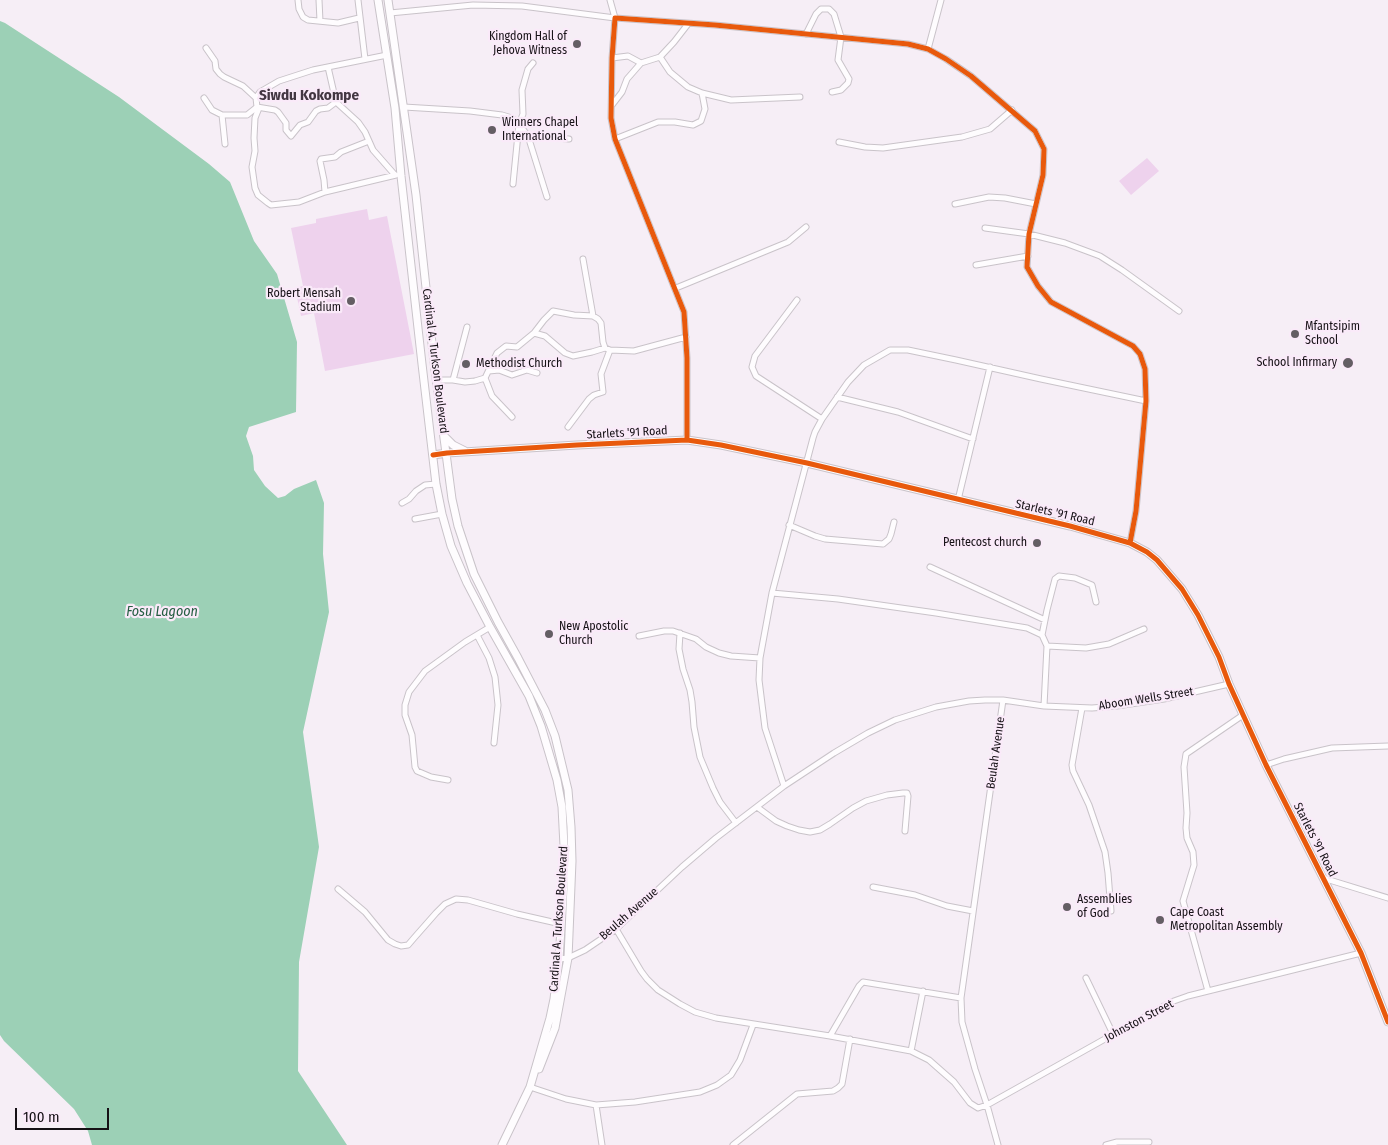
<!DOCTYPE html>
<html>
<head>
<meta charset="utf-8">
<style>
  body { margin:0 }
  #map { position:relative; width:1388px; height:1145px; overflow:hidden; background:#f6eef6; font-family:"Fira Sans Condensed",sans-serif }
  canvas { display:block }
  .scale { position:absolute; left:15px; top:1108px; width:94px; height:22px; box-sizing:border-box; border:2px solid #161116; border-top:0; padding-left:6px; font-size:15px; line-height:18px; white-space:nowrap; color:#161116; -webkit-text-stroke:4px #faeaf9; paint-order:stroke }
</style>
</head>
<body>
<div id="map">
<canvas width="1388" height="1145"></canvas>
<div class="scale">100 m</div>
</div>
<script>
const g = document.querySelector('canvas').getContext('2d');
g.lineJoin = 'round';
function paint(path, color) { g.fillStyle = color; g.fill(path, 'evenodd'); }
const toPath = rows => new Path2D(rows.map(r => 'M' + r).join(''));
function trace(path, color, width, dash) { g.strokeStyle = color; g.lineWidth = width; g.lineCap = dash ? 'butt' : 'round'; g.setLineDash(dash || []); g.stroke(path); }
function label(font, color, halo, rows, align = 'center') {
  g.font = font + ' "Fira Sans Condensed",sans-serif'; g.lineWidth = 4.5; g.setLineDash([]); g.textBaseline = 'middle'; g.strokeStyle = halo; g.fillStyle = color; for (const [text, x, y, turn = 0] of rows) {
    g.save(); g.translate(x, y); g.rotate((+turn || 0) * Math.PI / 180); g.textAlign = isNaN(turn) ? turn : align; if (halo) g.strokeText(text, 0, 0); g.fillText(text, 0, 0); g.restore();
  }
}
const green = toPath([
  [1147,158,1159,171,1131,195,1119,181],
  [367,209,369,220,387,216,414,354,325,371,314,313,301,316,295,288,303,286,291,228,316,223,316,219]
]);
const water = toPath([
  [0,21,5,23,119,97,209,164,230,182,254,241,277,274,297,342,296,412,249,427,246,436,253,456,254,470,265,486,278,498,285,496,294,489,316,480,324,503,323,554,329,612,303,732,319,847,299,962,298,1071,347,1145,92,1145,88,1131,74,1109,4,1041,0,1035]
]);
const street = toPath([
  [298,0,299,9,303,17,308,20,338,23,359,18],
  [319,0,320,21],
  [358,0,365,59],
  [390,13,473,5,522,6,615,18,610,0],
  [806,34,816,14,821,9,829,9,834,14,841,37,838,60,849,79,848,83,841,90,832,92],
  [206,48,215,61,216,69,220,74,224,77,243,86,256,98],
  [928,49,941,0],
  [660,57,670,72,688,87,702,93,731,100,800,97],
  [612,58,628,56,641,63,660,57,674,42,688,24],
  [533,63,528,69,522,90,523,114,519,124,528,136,547,197],
  [328,67,336,102],
  [204,98,212,110,222,115,247,115,257,107,275,110,278,112,286,123,286,130,291,136,300,125,308,122,316,111,320,109,328,108,336,102,358,122,365,132,373,150,395,175],
  [612,105,622,92,627,79,641,63],
  [257,107,256,98,260,92,279,81,313,70,387,55],
  [404,107,470,111,502,115,512,118,519,124,513,184],
  [259,108,255,118,254,138,255,151,252,167,255,188,258,195,268,203,271,205,299,202,325,192,396,175],
  [222,115,225,144],
  [528,136,569,139],
  [615,139,658,122,675,122,693,125,701,121,705,109,702,93],
  [839,142,865,147,883,148,962,137,990,129,1012,110],
  [325,192,324,180,320,161,321,159,335,157,341,152,369,141],
  [955,204,989,197,1005,198,1036,204],
  [985,228,1029,234,1065,243,1100,256,1122,270,1179,311],
  [583,259,593,316],
  [976,265,1028,256],
  [676,288,788,242,806,227],
  [797,300,755,356,752,367,756,376,822,419],
  [534,333,545,336,565,353,573,356,592,352,605,348],
  [489,371,499,370,512,375,527,370,537,373],
  [485,378,492,396,512,417],
  [436,380,453,380,465,382,475,381,485,378,497,353,506,346,517,347,534,333,544,320,553,311,574,315,593,316,598,319,601,323,603,342,605,348,610,350,634,351,686,337],
  [453,380,467,327],
  [837,397,898,412,973,439],
  [568,427,589,399,594,395,603,392,601,374,610,350],
  [687,440,687,358,684,312,615,139,611,118,612,58,615,18,715,25,908,44,928,49,946,59,971,76,1035,131,1044,149,1043,175,1029,234,1027,267,1038,286,1051,302,1133,346,1140,354,1145,369,1146,401,1136,511,1130,543],
  [958,500,990,367],
  [402,503,409,499,416,491,425,485,436,484],
  [415,519,442,514],
  [789,525,815,536,825,539,883,544,889,539,891,534,894,522],
  [930,567,1045,620],
  [772,593,813,438,815,432,822,419,848,382,864,365,890,350,908,350,956,360,1041,379,1146,401],
  [680,633,679,649,683,669,690,690,692,702,694,727,700,757,713,788,720,802,736,823],
  [477,635,489,658,495,677,498,705,494,743],
  [1042,635,1047,610,1055,579,1059,576,1075,578,1092,585,1096,602],
  [639,636,664,631,673,631,696,639,706,647,719,653,731,656,760,658],
  [1047,646,1086,648,1109,644,1144,629],
  [1003,700,1044,706,1092,708,1117,706,1164,699,1229,684],
  [1082,708,1072,765,1073,771,1089,805,1105,852,1108,873,1111,911],
  [1266,765,1284,759,1332,748,1388,746],
  [448,780,431,777,417,771,415,767,412,735,405,715,405,705,409,692,425,671,465,642,490,627],
  [784,786,765,728,759,680,760,658,772,593,838,599,936,613,1027,628,1042,635,1047,646,1044,706],
  [757,807,776,821,787,826,799,830,810,832,820,830,830,824,853,808,866,801,887,795,903,793,907,793,908,796,905,831],
  [1323,878,1388,898],
  [873,887,915,895,947,906,973,911],
  [338,889,365,912,388,940,395,944,401,946,408,945,414,938,436,913,445,904,456,899,468,900,517,914,561,924],
  [616,929,641,971,647,979,658,990,680,1004,695,1012,716,1018,830,1036,911,1051,929,1060,954,1082,970,1103,978,1108,987,1105,1171,1002,1188,996,1361,953],
  [559,959,568,958,585,950,616,929,682,867,716,838,784,786,834,753,868,733,895,720,936,707,969,701,985,700,1003,700,961,998,962,1022,975,1069,987,1105,998,1145],
  [1086,978,1113,1034],
  [1208,991,1183,901,1194,865,1193,852,1187,838,1186,828,1187,813,1184,767,1186,754,1243,715],
  [830,1036,859,986,863,982,961,998],
  [911,1051,923,991],
  [530,1087,566,1099,596,1105,635,1102,700,1092,717,1085,731,1075,740,1060,753,1025],
  [596,1105,602,1145],
  [733,1145,797,1094,833,1091,838,1088,842,1084,850,1039],
  [1106,1145,1117,1142,1149,1142]
]);
const secondary = toPath([
  [378,0,395,108,401,176,422,364,436,484,442,514,451,546,467,583,490,627,529,696,541,726,557,780,562,807,565,866,559,959,554,999,550,1018,530,1087,502,1145],
  [388,0,416,195,434,362,452,499,458,526,474,574,498,622,518,658,545,710,555,736,568,790,571,827,572,861,568,958,555,1028,539,1069],
  [445,437,453,445,465,451],
  [433,455,447,453,577,445,687,440,721,445,807,463,1070,526,1130,543,1147,552,1157,560,1182,589,1198,615,1219,657,1229,684,1266,765,1361,953,1388,1022]
]);
const cycleway = toPath([
  [687,440,687,358,684,312,615,139,611,118,612,58,615,18,715,25,908,44,928,49,946,59,971,76,1035,131,1044,149,1043,175,1029,234,1027,267,1038,286,1051,302,1133,346,1140,354,1145,369,1146,401,1136,511,1130,543],
  [433,455,447,453,577,445,687,440,721,445,807,463,1070,526,1130,543,1147,552,1157,560,1182,589,1198,615,1219,657,1229,684,1266,765,1361,953,1388,1022]
]);
const markers = [
  [577,44,5,"#645e64"],
  [492,130,5,"#645e64"],
  [351,301,5,"#645e64"],
  [1295,334,5,"#645e64"],
  [1348,363,6,"#645e64"],
  [466,364,5,"#645e64"],
  [1037,543,5,"#645e64"],
  [549,634,5,"#645e64"],
  [1067,907,5,"#645e64"],
  [1160,920,5,"#645e64"]
];
const poiNames = [
  ["Kingdom Hall of",567,37,"right"],
  ["Jehova Witness",567,51,"right"],
  ["Winners Chapel",502,123],
  ["International",502,137],
  ["Robert Mensah",341,294,"right"],
  ["Stadium",341,308,"right"],
  ["Mfantsipim",1305,327],
  ["School",1305,341],
  ["School Infirmary",1337,363,"right"],
  ["Methodist Church",476,364],
  ["Pentecost church",1027,543,"right"],
  ["New Apostolic",559,627],
  ["Church",559,641],
  ["Assemblies",1077,900],
  ["of God",1077,914],
  ["Cape Coast",1170,913],
  ["Metropolitan Assembly",1170,927]
];
const streetNames = [
  ["Cardinal A. Turkson Boulevard",435,361,83],
  ["Starlets '91 Road",627,433,-3],
  ["Starlets '91 Road",1055,513,13],
  ["Aboom Wells Street",1146,699,-9],
  ["Beulah Avenue",996,753,-82],
  ["Starlets '91 Road",1315,840,63],
  ["Beulah Avenue",629,914,-41],
  ["Cardinal A. Turkson Boulevard",559,919,-86],
  ["Johnston Street",1139,1021,-28]
];
const waterNames = [
  ["Fosu Lagoon",162,612]
];
const quarterNames = [
  ["Siwdu Kokompe",309,96]
];
paint(green, '#eed2ed');
paint(water, '#9cd0b6');
trace(street, '#c9c3c9', 7);
trace(secondary, '#c9c3c9', 9);
trace(street, '#fefcfe', 5);
trace(secondary, '#fefcfe', 7);
trace(cycleway, '#e8590c', 5);
for (const [x, y, r, color] of markers) { const dot = new Path2D(); dot.arc(x, y, r, 0, 2 * Math.PI); g.fillStyle = color; g.fill(dot); trace(dot, '#faeaf9', 2); }
label('12px', '#161116', '#faeaf9', poiNames, 'left');
label('12px', '#161116', '#faeaf9', streetNames);
label('italic 14px', '#235d41', '#faeaf9', waterNames);
label('bold 15px', '#433642', '#faeaf9', quarterNames);
</script>
</body>
</html>
